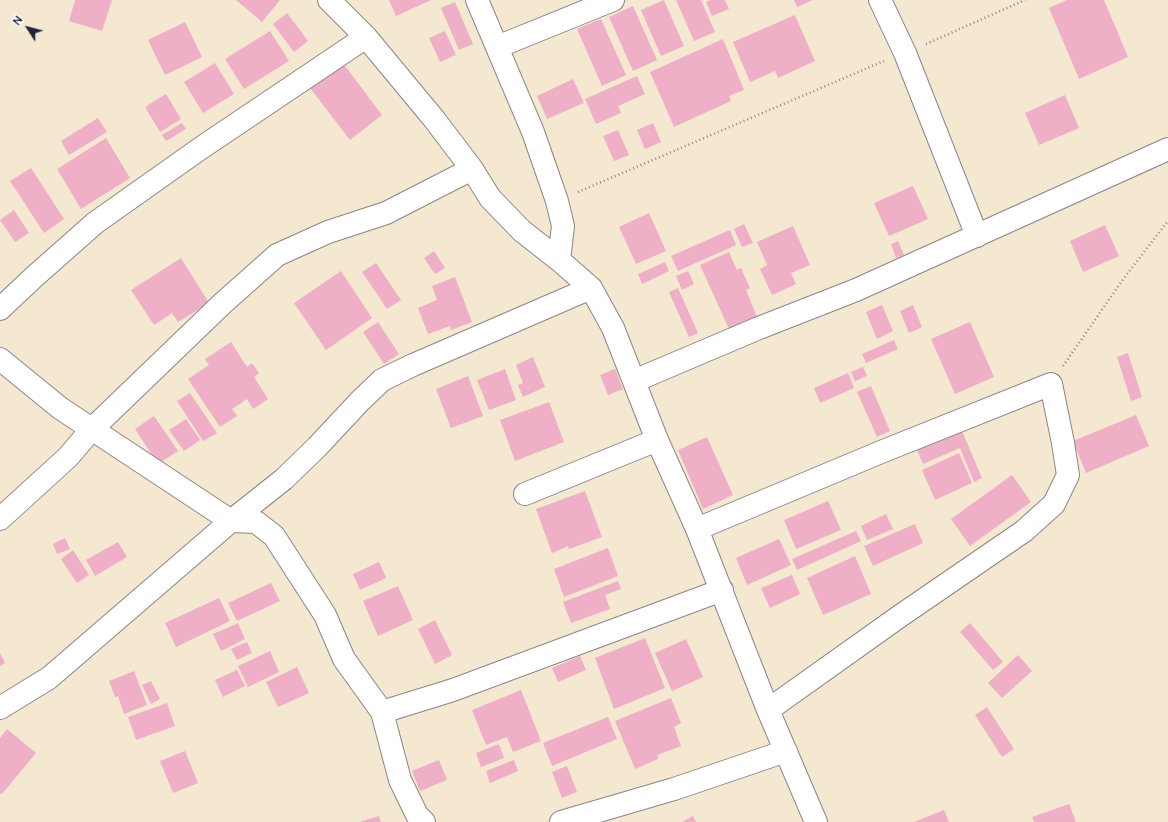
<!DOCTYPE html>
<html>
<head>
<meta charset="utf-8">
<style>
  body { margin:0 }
  #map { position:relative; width:1168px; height:822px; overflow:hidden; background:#f4e8d1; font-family:"Architects Daughter",sans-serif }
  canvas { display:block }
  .north { position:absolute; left:8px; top:8px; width:40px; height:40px; -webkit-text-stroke:3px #fff; paint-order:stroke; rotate:306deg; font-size:11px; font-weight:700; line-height:16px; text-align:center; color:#22223b }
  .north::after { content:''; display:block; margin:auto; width:14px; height:18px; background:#22223b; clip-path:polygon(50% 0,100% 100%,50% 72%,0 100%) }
</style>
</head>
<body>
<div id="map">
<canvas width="1168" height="822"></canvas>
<div class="north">N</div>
</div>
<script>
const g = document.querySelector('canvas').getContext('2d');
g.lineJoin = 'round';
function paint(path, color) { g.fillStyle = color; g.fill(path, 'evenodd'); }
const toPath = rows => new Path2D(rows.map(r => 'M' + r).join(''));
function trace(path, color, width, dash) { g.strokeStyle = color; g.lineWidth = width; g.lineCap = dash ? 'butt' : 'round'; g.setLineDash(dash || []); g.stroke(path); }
const building = toPath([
  [75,0,112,0,102,31,69,21],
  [236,0,280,0,262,22],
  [389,0,431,0,396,16],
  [664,0,684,46,661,56,641,10],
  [676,0,701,0,715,32,694,41],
  [710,0,725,0,729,9,712,16,706,2],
  [794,0,813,0,797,7],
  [1067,0,1104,0,1128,57,1079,79,1049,8],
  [455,2,473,44,459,50,441,8],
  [633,6,657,60,633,71,609,17],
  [287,13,308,41,294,52,273,24],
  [795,15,815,61,778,78,775,71,750,82,733,42],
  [601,19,626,75,602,86,577,29],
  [185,22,202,57,165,75,148,40],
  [270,31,289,61,244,89,225,59],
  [445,31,456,55,440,62,429,38],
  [723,39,744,90,729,96,731,101,674,127,650,72],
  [215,63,234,94,203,113,184,82],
  [343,63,382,115,350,140,310,88],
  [637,76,645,94,618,106,621,113,596,124,585,99],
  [573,79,584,103,547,119,537,96],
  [166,94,181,119,160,132,145,107],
  [1065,95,1079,128,1039,145,1025,113],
  [98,118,107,132,69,155,61,141],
  [182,123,186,129,166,141,162,135],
  [653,123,661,142,645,149,637,130],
  [618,130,629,155,614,161,603,136],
  [106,138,130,178,81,209,57,169],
  [31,168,64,219,44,233,10,181],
  [913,186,928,219,889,236,874,203],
  [14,210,29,233,15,242,0,220],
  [649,213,666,251,636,264,619,227],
  [744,224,753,243,742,247,734,229],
  [1105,225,1119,256,1083,272,1070,241],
  [793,226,810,265,791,273,796,284,772,295,760,269,767,265,757,242],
  [730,230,736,245,678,271,671,256],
  [898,241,904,255,896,258,891,244],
  [434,251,445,268,435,274,424,258],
  [729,252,737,270,741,268,750,288,746,290,757,317,729,329,700,265],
  [181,258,209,303,178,322,172,313,154,325,131,290],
  [665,262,669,271,642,284,638,274],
  [376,263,401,300,387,309,362,272],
  [341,271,372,318,326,350,294,303],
  [688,271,694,284,682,290,676,276],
  [455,277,472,322,451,330,450,326,428,334,418,308,437,300,432,286],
  [678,288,698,333,689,337,669,292],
  [882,305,893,331,877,339,866,312],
  [913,305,922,327,909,333,900,311],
  [378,322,399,354,384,364,363,332],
  [970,322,994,377,955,394,931,339],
  [894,340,898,349,866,363,862,354],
  [231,342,247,367,252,363,259,373,254,377,268,399,253,409,247,399,232,409,237,416,220,427,188,379,209,365,205,359],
  [1128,353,1142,397,1131,401,1117,357],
  [533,357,545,387,523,397,518,385,523,383,516,365],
  [863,367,867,376,855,381,851,372],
  [505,369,516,400,489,410,477,380],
  [615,369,623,389,608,395,600,375],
  [848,373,854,388,820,403,814,388],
  [468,376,483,416,451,428,436,389],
  [871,386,890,431,877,437,857,392],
  [190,393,217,433,203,441,177,401],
  [549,402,564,442,515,461,500,420],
  [1136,415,1149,446,1086,473,1073,441],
  [154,416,178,451,158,464,135,429],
  [186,419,200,440,184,451,169,430],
  [962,431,982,478,974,482,960,448,923,464,917,450],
  [707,437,733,495,703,509,678,450],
  [959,453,972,483,935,500,922,470],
  [1012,475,1031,502,970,546,951,519],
  [585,491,602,537,569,549,568,546,552,553,536,509],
  [828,501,841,530,796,549,784,520],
  [886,514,893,529,867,540,861,526],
  [915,524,923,543,873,566,864,546],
  [856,531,861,541,797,570,792,559],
  [65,538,70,549,57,554,53,544],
  [779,539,791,565,747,585,736,558],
  [118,542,127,557,95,576,86,560],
  [608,548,618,576,564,597,554,569],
  [73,550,89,575,77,583,61,559],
  [855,556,871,594,823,615,807,578],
  [379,562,386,578,360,590,353,574],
  [792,575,800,594,770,608,761,588],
  [618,581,621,589,605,595,610,609,571,623,563,602],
  [271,583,280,601,237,621,228,603],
  [398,586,413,620,378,636,363,601],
  [219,598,230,621,176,647,165,623],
  [435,620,452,655,435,664,418,629],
  [238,623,245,639,221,651,213,634],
  [970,623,1003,662,993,670,960,632],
  [645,638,665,688,614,709,595,658],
  [686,639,703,677,672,691,655,653],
  [247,642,252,653,237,660,231,649],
  [270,651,279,672,248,687,238,666],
  [0,653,5,663,0,666],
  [1018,655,1032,671,1002,698,988,683],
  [580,656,586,670,558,682,552,668],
  [297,667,309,693,278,707,266,682],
  [237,670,245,686,223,697,215,680],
  [134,671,147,705,124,714,118,696,115,697,109,681],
  [151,681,160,699,151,704,142,685],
  [521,690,541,741,513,752,507,737,486,745,472,710],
  [671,698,681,723,674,727,681,746,657,755,658,759,635,769,615,721],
  [167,703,175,726,136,740,128,717],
  [987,707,1014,749,1002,757,975,715],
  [608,717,617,739,552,766,543,743],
  [7,729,36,753,2,794,0,793,0,738],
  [499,744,504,758,481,767,476,753],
  [185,751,198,783,173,793,160,761],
  [439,760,447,780,420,791,412,771],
  [514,760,518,771,490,783,486,771],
  [567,766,577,792,562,798,552,772],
  [1069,804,1076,822,1034,822,1032,817],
  [944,810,949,822,914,822],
  [379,816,381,822,359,822],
  [693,816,696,822,682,822]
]);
const path = toPath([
  [926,44,1025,0],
  [578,192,884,61],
  [1063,366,1124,278,1168,221]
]);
const minor = toPath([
  [329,0,366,37,434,119,472,169,490,198,522,231,559,260,591,288,613,328,657,440,697,529,768,710,816,822],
  [477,0,533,132,557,201,563,226,559,260],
  [880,0,905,53,977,236],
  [497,47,613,0],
  [0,309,34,277,95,223,201,148,366,37],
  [0,359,60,408,231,521,256,522,274,536,325,615,344,659,382,712,453,690,722,590],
  [634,381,759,328,856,290,1168,149],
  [525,494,657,440],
  [0,519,68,457,91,430,223,303,277,255,328,232,386,213,472,169],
  [697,529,881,452,1051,384,1063,443,1068,475,1054,504,1024,531,900,616,768,710],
  [0,708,49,678,231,521,284,479,317,447,360,401,382,380,413,365,591,288],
  [382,712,400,780,417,815,424,822],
  [561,822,674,789,786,751]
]);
paint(building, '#efafc7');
trace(minor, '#8b8586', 24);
trace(path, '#8b8586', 2.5, [1, 3]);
trace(minor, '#fff', 22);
</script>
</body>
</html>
